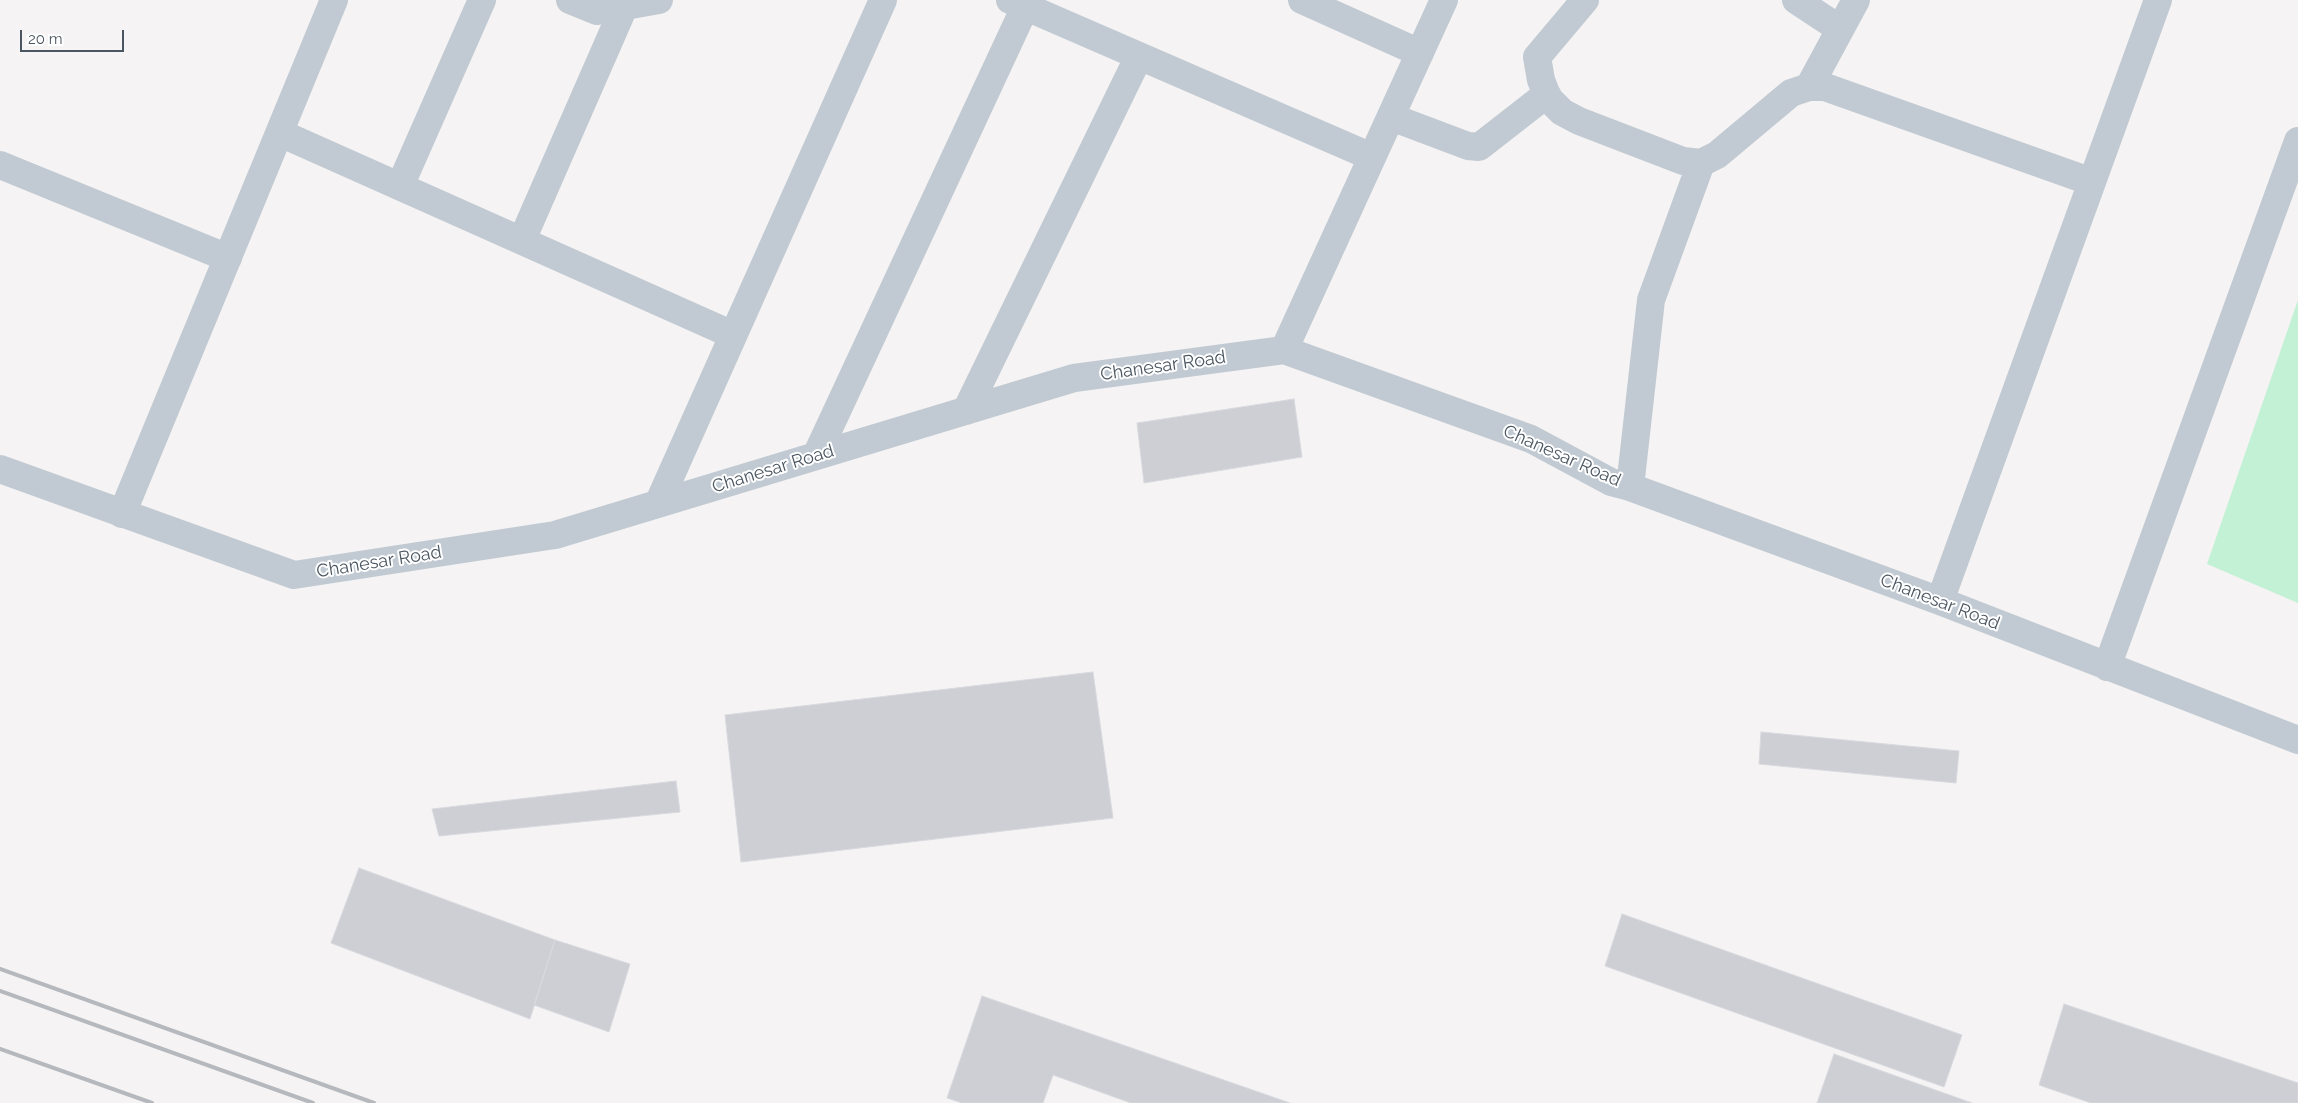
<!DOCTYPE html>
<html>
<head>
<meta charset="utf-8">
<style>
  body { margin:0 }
  #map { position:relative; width:2298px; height:1103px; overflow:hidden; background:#f5f3f3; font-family:Raleway,sans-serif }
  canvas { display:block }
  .scale { position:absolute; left:20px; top:30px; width:104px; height:22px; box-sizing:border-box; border:2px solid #4a5661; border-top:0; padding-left:6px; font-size:15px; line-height:18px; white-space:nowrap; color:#4a5661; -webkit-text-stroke:4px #fff; paint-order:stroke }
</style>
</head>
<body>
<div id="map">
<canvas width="2298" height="1103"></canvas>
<div class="scale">20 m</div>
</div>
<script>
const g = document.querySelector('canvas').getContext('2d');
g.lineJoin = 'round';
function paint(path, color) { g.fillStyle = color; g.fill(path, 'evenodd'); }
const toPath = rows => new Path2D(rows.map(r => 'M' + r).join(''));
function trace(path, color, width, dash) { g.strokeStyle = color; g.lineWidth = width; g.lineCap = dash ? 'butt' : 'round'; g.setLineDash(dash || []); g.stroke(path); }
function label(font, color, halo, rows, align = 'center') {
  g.font = font + ' Raleway,sans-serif'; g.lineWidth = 4; g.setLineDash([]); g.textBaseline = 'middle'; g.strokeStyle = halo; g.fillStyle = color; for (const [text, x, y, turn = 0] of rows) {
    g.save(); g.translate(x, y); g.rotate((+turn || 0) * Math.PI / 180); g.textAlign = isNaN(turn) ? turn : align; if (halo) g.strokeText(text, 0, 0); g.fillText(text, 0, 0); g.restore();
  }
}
const green = toPath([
  [2298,300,2298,603,2207,564]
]);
const building = toPath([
  [1294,399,1302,457,1144,483,1137,423,1294,399],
  [1093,672,1113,818,741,862,725,715,1093,672],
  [1761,732,1959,751,1956,783,1759,764,1761,732],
  [676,781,680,812,439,836,432,809,676,781],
  [359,868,555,940,530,1019,331,943,359,868],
  [1622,914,1962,1035,1944,1087,1605,966,1622,914],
  [555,940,630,964,609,1032,534,1005,555,940],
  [982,996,1290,1103,1131,1103,1053,1075,1043,1103,962,1103,947,1098,982,996],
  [2064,1004,2298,1083,2298,1103,2091,1103,2039,1085,2064,1004],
  [1834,1054,1972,1103,1817,1103,1834,1054]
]);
const minor = toPath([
  [570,0,597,11,659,0],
  [1010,0,1372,157],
  [1302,0,1420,53],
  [1585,0,1537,57,1541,80,1548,98,1562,112,1579,121,1683,161,1701,163,1717,155,1791,93,1809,87,1825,87,2092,182],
  [1796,0,1840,29],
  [1809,87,1856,0],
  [1391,117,1468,146,1479,147,1547,94],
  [280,133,733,335],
  [0,165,228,258],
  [400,186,482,0],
  [522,240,624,7],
  [1284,350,1444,0],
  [966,411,1139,56],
  [816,456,1025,7],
  [0,469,294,575,555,535,1074,378,1284,350,1531,439,1611,482,1630,487,1940,601,2298,740],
  [1630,487,1651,300,1701,163],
  [658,504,883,0],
  [122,514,334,0],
  [1940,601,2158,0],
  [2107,667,2298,141]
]);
const rail = toPath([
  [0,969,374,1103],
  [0,991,313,1103],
  [0,1049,152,1103]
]);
const streetNames = [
  ["Chanesar Road",1163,366,-8],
  ["Chanesar Road",1562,456,24],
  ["Chanesar Road",773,469,-17],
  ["Chanesar Road",379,562,-9],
  ["Chanesar Road",1940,602,21]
];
paint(green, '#c3f1d5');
paint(building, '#cdcfd5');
trace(building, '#d7d9de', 1);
trace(minor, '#c1cad2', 28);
trace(rail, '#b5b8bd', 4);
label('18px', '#4a5661', '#fff', streetNames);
</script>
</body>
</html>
